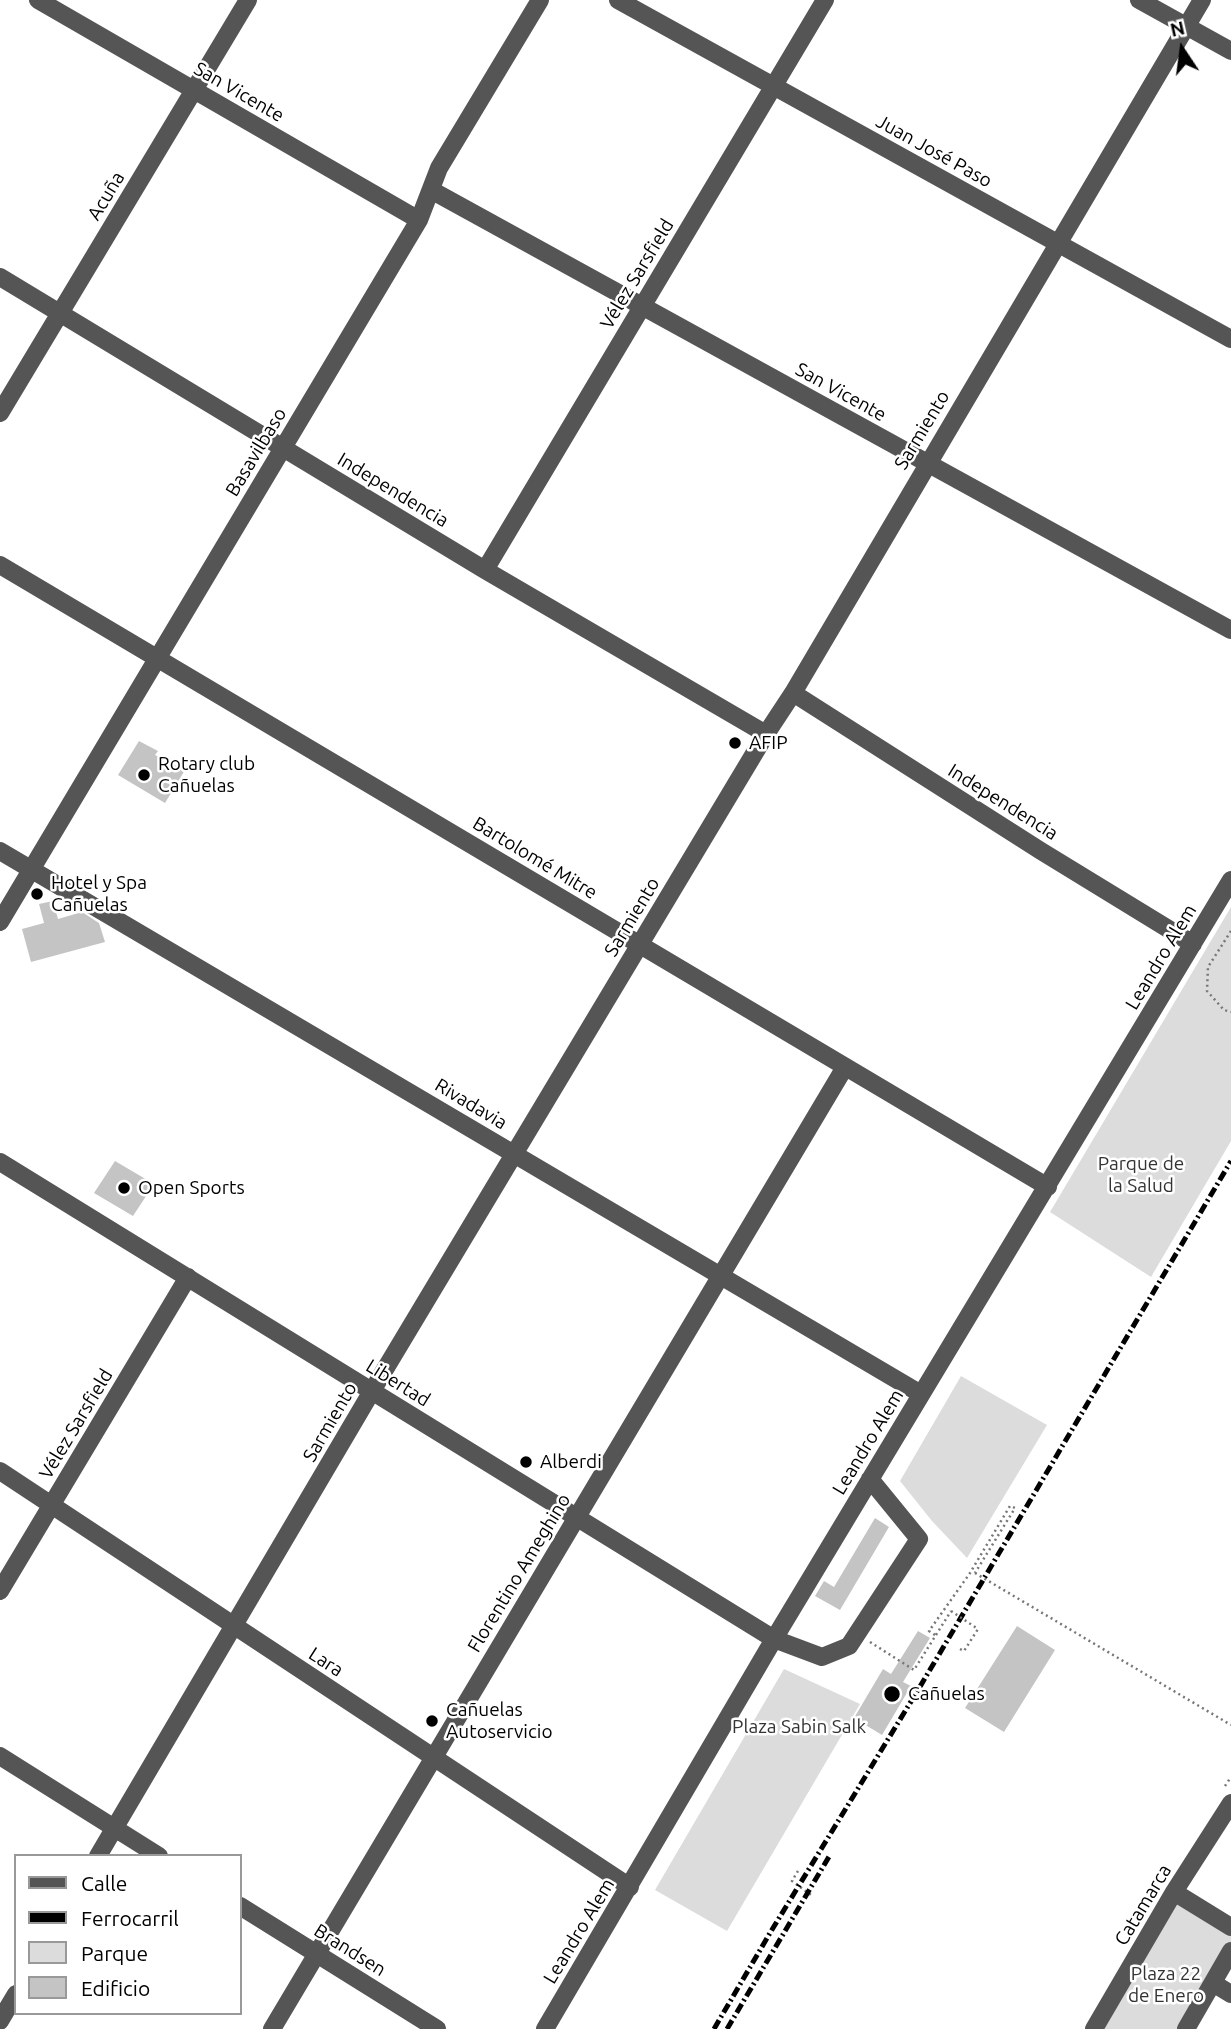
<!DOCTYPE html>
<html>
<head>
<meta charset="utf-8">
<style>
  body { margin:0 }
  #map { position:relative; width:1231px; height:2029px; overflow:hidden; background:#fff; font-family:Ubuntu,sans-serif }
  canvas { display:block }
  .legend { position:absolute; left:14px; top:1854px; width:228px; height:161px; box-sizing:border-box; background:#fff; border:2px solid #999; margin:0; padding:9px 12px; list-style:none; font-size:21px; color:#000 }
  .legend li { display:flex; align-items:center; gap:14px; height:35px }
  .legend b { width:35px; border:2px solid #999 }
  .north { position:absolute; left:1147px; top:14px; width:70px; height:70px; -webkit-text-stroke:5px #fff; paint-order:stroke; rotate:347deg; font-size:19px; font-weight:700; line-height:28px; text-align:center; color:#000 }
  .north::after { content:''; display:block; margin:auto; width:24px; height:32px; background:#000; clip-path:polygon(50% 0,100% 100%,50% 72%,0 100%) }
</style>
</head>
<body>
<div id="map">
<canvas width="1231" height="2029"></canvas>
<ul class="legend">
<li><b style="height:9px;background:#555"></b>Calle</li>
<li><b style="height:9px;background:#000"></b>Ferrocarril</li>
<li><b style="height:19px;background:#dcdcdc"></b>Parque</li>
<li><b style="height:19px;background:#c4c4c4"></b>Edificio</li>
</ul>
<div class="north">N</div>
</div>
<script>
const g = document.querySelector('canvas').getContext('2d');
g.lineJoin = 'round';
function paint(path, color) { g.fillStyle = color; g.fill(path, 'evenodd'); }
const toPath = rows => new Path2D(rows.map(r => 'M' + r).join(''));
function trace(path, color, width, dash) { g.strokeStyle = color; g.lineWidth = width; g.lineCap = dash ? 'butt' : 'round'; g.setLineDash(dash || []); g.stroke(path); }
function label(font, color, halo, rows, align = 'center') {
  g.font = font + ' Ubuntu,sans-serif'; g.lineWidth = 5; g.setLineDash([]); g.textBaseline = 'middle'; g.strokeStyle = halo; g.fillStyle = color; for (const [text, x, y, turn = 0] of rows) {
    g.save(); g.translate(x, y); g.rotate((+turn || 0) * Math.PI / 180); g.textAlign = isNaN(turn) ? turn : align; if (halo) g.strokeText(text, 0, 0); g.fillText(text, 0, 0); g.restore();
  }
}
const green = toPath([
  [1231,907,1231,1141,1151,1277,1050,1212],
  [961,1376,1047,1425,967,1558,932,1521,900,1481],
  [784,1669,860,1704,727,1931,655,1890],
  [1174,1892,1231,1927,1231,1951,1186,2029,1094,2029]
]);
const building = toPath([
  [139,741,158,751,155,755,185,770,165,803,118,775],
  [53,901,58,919,82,912,99,923,105,942,31,962,22,929,44,923,39,904],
  [115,1161,154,1184,133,1216,94,1193],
  [875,1518,889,1527,840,1610,815,1596,824,1581,834,1587],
  [1017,1626,1055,1650,1004,1732,965,1708],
  [918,1631,930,1638,903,1682,911,1686,882,1735,854,1718,883,1669,891,1674]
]);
const path = toPath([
  [1231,931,1208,967,1207,991,1224,1010,1231,1012],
  [935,1635,929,1631,970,1573,1010,1506,1015,1508,975,1573],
  [870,1642,914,1670,951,1611],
  [960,1649,964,1651,978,1629],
  [1225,1786,1231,1777],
  [798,1871,792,1881,811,1895]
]);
const minor = toPath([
  [38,0,419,220],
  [618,0,1231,339],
  [1139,0,1231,51],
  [431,190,1231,630],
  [0,277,485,570,766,734],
  [0,413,248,0],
  [0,565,1048,1187],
  [485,570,825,0],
  [793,693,1041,851,1193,944],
  [0,851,921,1394],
  [0,922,419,220,439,168,540,0],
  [0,1162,774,1639,822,1657,849,1646,919,1539,870,1479],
  [0,1471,630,1887],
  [0,1591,188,1277],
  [0,1756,159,1856],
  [98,1856,372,1391,766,734,793,693,1202,0],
  [1174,1892,1231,1927],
  [240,1906,437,2029],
  [1213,1983,1231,1994],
  [0,2021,16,1994],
  [272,2029,845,1067],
  [545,2029,774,1639,1231,880],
  [1094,2029,1174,1892,1231,1803],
  [1186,2029,1231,1951]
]);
const rail = toPath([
  [714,2029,770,1933,918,1690,1231,1161],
  [727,2029,830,1855]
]);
const pathBridge = toPath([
  [975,1573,1231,1725],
  [951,1611,978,1629]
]);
const markers = [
  [735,743,7,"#000"],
  [144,775,7,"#000"],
  [37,894,7,"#000"],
  [124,1188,7,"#000"],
  [526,1462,7,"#000"],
  [892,1694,9,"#000"],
  [432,1721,7,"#000"]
];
const streetNames = [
  ["San Vicente",239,92,30],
  ["Juan José Paso",934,151,29],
  ["Acuña",106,196,-59],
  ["Vélez Sarsfield",637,274,-59],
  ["San Vicente",841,392,29],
  ["Sarmiento",922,430,-59],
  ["Basavilbaso",256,452,-59],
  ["Independencia",393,490,31],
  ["Independencia",1003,802,32],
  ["Bartolomé Mitre",535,858,31],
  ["Sarmiento",632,917,-59],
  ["Leandro Alem",1161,957,-59],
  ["Rivadavia",471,1104,31],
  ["Libertad",398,1383,32],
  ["Sarmiento",330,1422,-60],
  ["Vélez Sarsfield",76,1424,-59],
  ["Leandro Alem",868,1442,-59],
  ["Florentino Ameghino",519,1573,-59],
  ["Lara",326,1662,33],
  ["Catamarca",1143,1905,-59],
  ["Leandro Alem",579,1931,-59],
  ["Brandsen",350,1950,32]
];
const poiNames = [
  ["AFIP",749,743],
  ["Rotary club",158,764],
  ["Cañuelas",158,786],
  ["Hotel y Spa",51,883],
  ["Cañuelas",51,905],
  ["Open Sports",138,1188],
  ["Alberdi",540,1462],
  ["Cañuelas",908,1694],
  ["Cañuelas",446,1710],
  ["Autoservicio",446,1732]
];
const parkNames = [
  ["Parque de",1141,1164],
  ["la Salud",1141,1186],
  ["Plaza Sabin Salk",799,1727],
  ["Plaza 22",1166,1974],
  ["de Enero",1166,1996]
];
paint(green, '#dcdcdc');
paint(building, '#c4c4c4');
trace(path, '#777', 2.5, [2, 3.5]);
trace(minor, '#555', 18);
trace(rail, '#000', 5, [10, 3.5, 2, 3.5]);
trace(pathBridge, '#777', 2.5, [2, 3.5]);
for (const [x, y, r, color] of markers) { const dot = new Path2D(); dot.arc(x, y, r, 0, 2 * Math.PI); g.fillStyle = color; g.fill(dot); trace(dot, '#fff', 2.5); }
label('19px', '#000', '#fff', streetNames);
label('19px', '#000', '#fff', poiNames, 'left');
label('19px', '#333', '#fff', parkNames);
</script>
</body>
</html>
